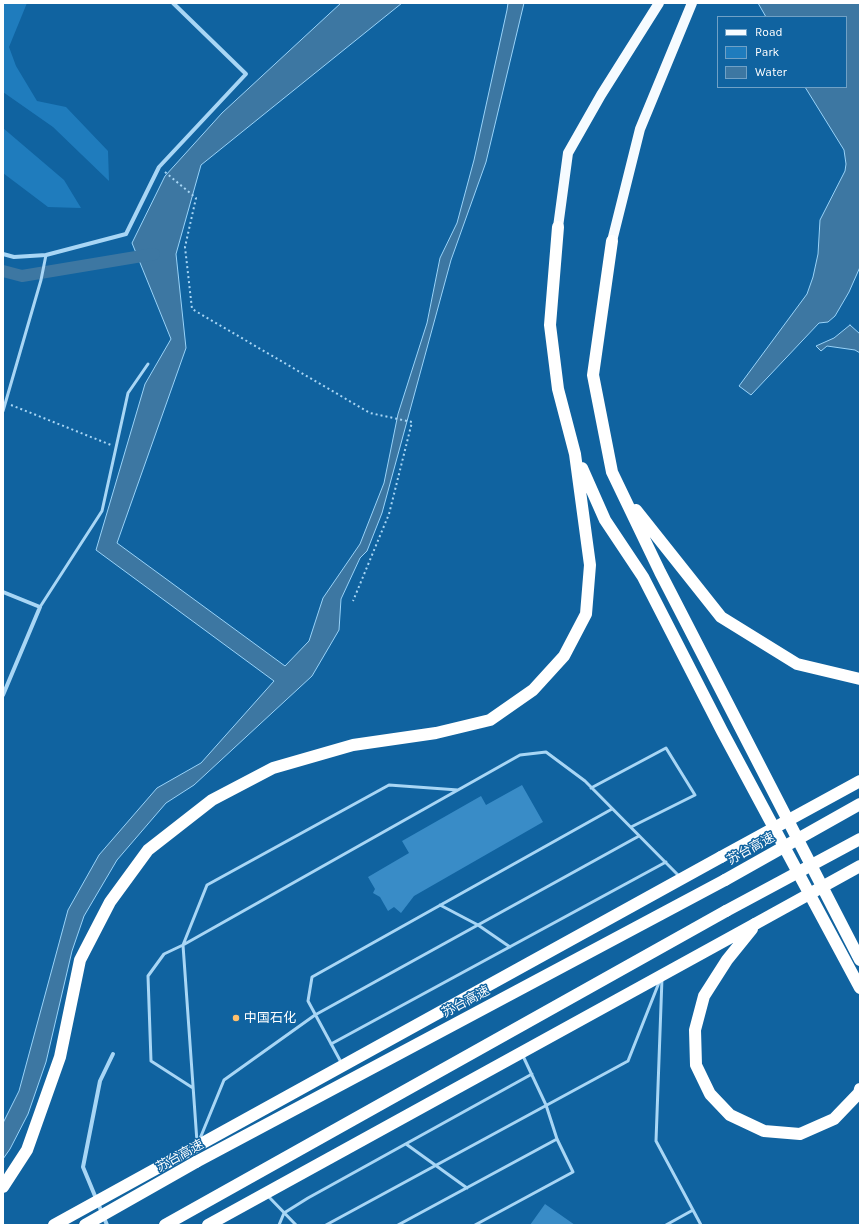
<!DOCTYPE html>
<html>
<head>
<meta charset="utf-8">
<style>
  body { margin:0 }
  #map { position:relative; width:863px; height:1228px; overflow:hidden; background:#1063a0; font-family:Karla,sans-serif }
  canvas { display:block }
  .frame { position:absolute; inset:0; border:4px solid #fff; pointer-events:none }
  .legend { position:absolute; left:717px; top:16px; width:130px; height:72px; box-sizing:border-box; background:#1063a0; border:1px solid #70a1c6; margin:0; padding:5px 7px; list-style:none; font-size:12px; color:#fff }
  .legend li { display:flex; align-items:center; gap:8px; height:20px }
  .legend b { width:20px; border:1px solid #70a1c6 }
</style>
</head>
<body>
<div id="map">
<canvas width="863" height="1228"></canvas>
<div class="frame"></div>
<ul class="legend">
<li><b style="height:5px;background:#f6fbff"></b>Road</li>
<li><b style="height:11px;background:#1f7cbd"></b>Park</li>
<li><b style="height:11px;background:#3d77a2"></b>Water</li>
</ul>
</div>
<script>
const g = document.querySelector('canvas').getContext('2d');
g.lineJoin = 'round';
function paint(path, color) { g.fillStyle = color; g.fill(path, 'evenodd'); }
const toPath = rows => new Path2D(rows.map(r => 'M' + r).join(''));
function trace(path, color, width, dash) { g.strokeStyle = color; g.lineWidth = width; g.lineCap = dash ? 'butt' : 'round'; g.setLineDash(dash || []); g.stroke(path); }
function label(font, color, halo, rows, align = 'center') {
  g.font = font + ' Karla,"Noto Sans SC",sans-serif'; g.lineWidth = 3; g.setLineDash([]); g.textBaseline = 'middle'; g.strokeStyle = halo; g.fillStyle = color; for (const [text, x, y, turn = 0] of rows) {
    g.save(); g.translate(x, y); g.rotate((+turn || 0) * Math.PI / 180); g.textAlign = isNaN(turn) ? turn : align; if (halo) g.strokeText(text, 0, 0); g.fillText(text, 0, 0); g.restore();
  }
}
const green = toPath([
  [3,3,27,3,9,47,16,66,37,101,66,107,108,151,109,181,53,127,3,92],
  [3,128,64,180,81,208,48,207,3,173]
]);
const water = toPath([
  [341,3,402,3,201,165,176,254,186,348,117,543,285,666,309,641,323,598,360,544,384,483,398,414,427,323,440,258,457,223,474,160,507,10,508,3,524,3,486,162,451,260,382,513,367,551,360,558,341,599,339,630,312,676,194,785,166,803,117,860,84,916,72,951,46,1062,28,1114,10,1149,3,1159,3,1123,19,1091,68,910,99,855,157,788,201,763,274,681,96,550,145,384,171,339,132,243,165,176,222,113,341,3],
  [758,3,860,3,860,267,849,292,835,316,828,322,819,323,751,395,739,386,807,294,813,277,818,254,820,220,845,171,846,164,844,150,805,87,846,87,846,17,766,17,758,3],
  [850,325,860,334,860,353,855,350,827,346,821,351,816,346,834,338,850,325]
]);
const canal = toPath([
  [3,271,22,276,154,254]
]);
const building = toPath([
  [522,785,543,822,414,896,401,913,394,907,388,911,380,897,373,893,375,889,368,877,409,853,402,841,481,796,486,805],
  [545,1204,575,1225,530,1225]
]);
const path = toPath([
  [165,172,196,198,185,247,192,309,370,413,412,422,389,514,353,601],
  [11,405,111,445]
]);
const lane = toPath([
  [3,411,41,280,46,255],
  [40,607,102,511,128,393,148,364],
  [591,788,666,748,695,795,631,827],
  [440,905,478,925,510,947],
  [662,978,656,1141,701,1225],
  [331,1044,666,862],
  [342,1064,308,1001,312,977,612,809],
  [193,1088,151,1061,148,976,164,954,183,945,207,885,389,785,458,790],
  [199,1141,224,1080,315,1015,639,836],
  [197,1142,183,945,520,755,546,752,585,781,680,877],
  [406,1144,467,1188],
  [268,1196,296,1225],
  [279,1225,284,1213,308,1198,532,1074],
  [326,1225,628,1061,660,980],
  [398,1225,557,1139],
  [475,1225,573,1172,557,1139,546,1105,523,1056],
  [666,1225,693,1210]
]);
const street = toPath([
  [3,254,14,257,46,255,126,234,159,167,246,74,173,3],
  [3,592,40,607,3,695],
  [107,1225,83,1167,100,1081,113,1054]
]);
const primary = toPath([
  [558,227,568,153,601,95,659,3],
  [612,241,640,129,692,3]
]);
const highway = toPath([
  [612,241,593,375,612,472,660,572,860,960],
  [582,468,605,520,643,577,722,731,860,988],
  [636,510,721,617,797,664,860,679],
  [752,929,727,960,704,996,695,1030,696,1065,710,1094,730,1115,764,1131,800,1134,834,1119,859,1093,860,1089],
  [190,1150,721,857],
  [196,1162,725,880],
  [3,1187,27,1150,60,1057,80,960,110,902,148,850,212,800,273,768,353,745,436,733,490,720,533,690,564,656,586,614,590,565,575,454,558,389,550,325,558,227],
  [165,1225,726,911],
  [208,1225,755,924]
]);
const highwayBridge = toPath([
  [721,857,860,781],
  [725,880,860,804],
  [726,911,860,839],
  [755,924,860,866],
  [54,1225,190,1150],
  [85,1225,196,1162]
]);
const markers = [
  [236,1018,4,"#ffc06c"]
];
const streetNames = [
  ["苏台高速",751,849,-29],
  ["苏台高速",466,1002,-28],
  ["苏台高速",180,1156,-29]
];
const poiNames = [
  ["中国石化",244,1018]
];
paint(green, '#1f7cbd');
paint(water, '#3d77a2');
trace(water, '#99d3f9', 1);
trace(canal, '#3d77a2', 12);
paint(building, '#398cc7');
trace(path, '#a8d6f5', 2, [2, 3]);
trace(lane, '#a8d6f5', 3);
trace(street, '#a8d6f5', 4);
trace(primary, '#f6fbff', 10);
trace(highway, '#fff', 12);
trace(highwayBridge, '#fff', 12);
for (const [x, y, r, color] of markers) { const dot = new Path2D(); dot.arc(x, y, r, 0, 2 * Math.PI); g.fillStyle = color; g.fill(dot); trace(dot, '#1063a0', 1.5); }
label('13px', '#fff', '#1063a0', streetNames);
label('13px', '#fff', '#1063a0', poiNames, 'left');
</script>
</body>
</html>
